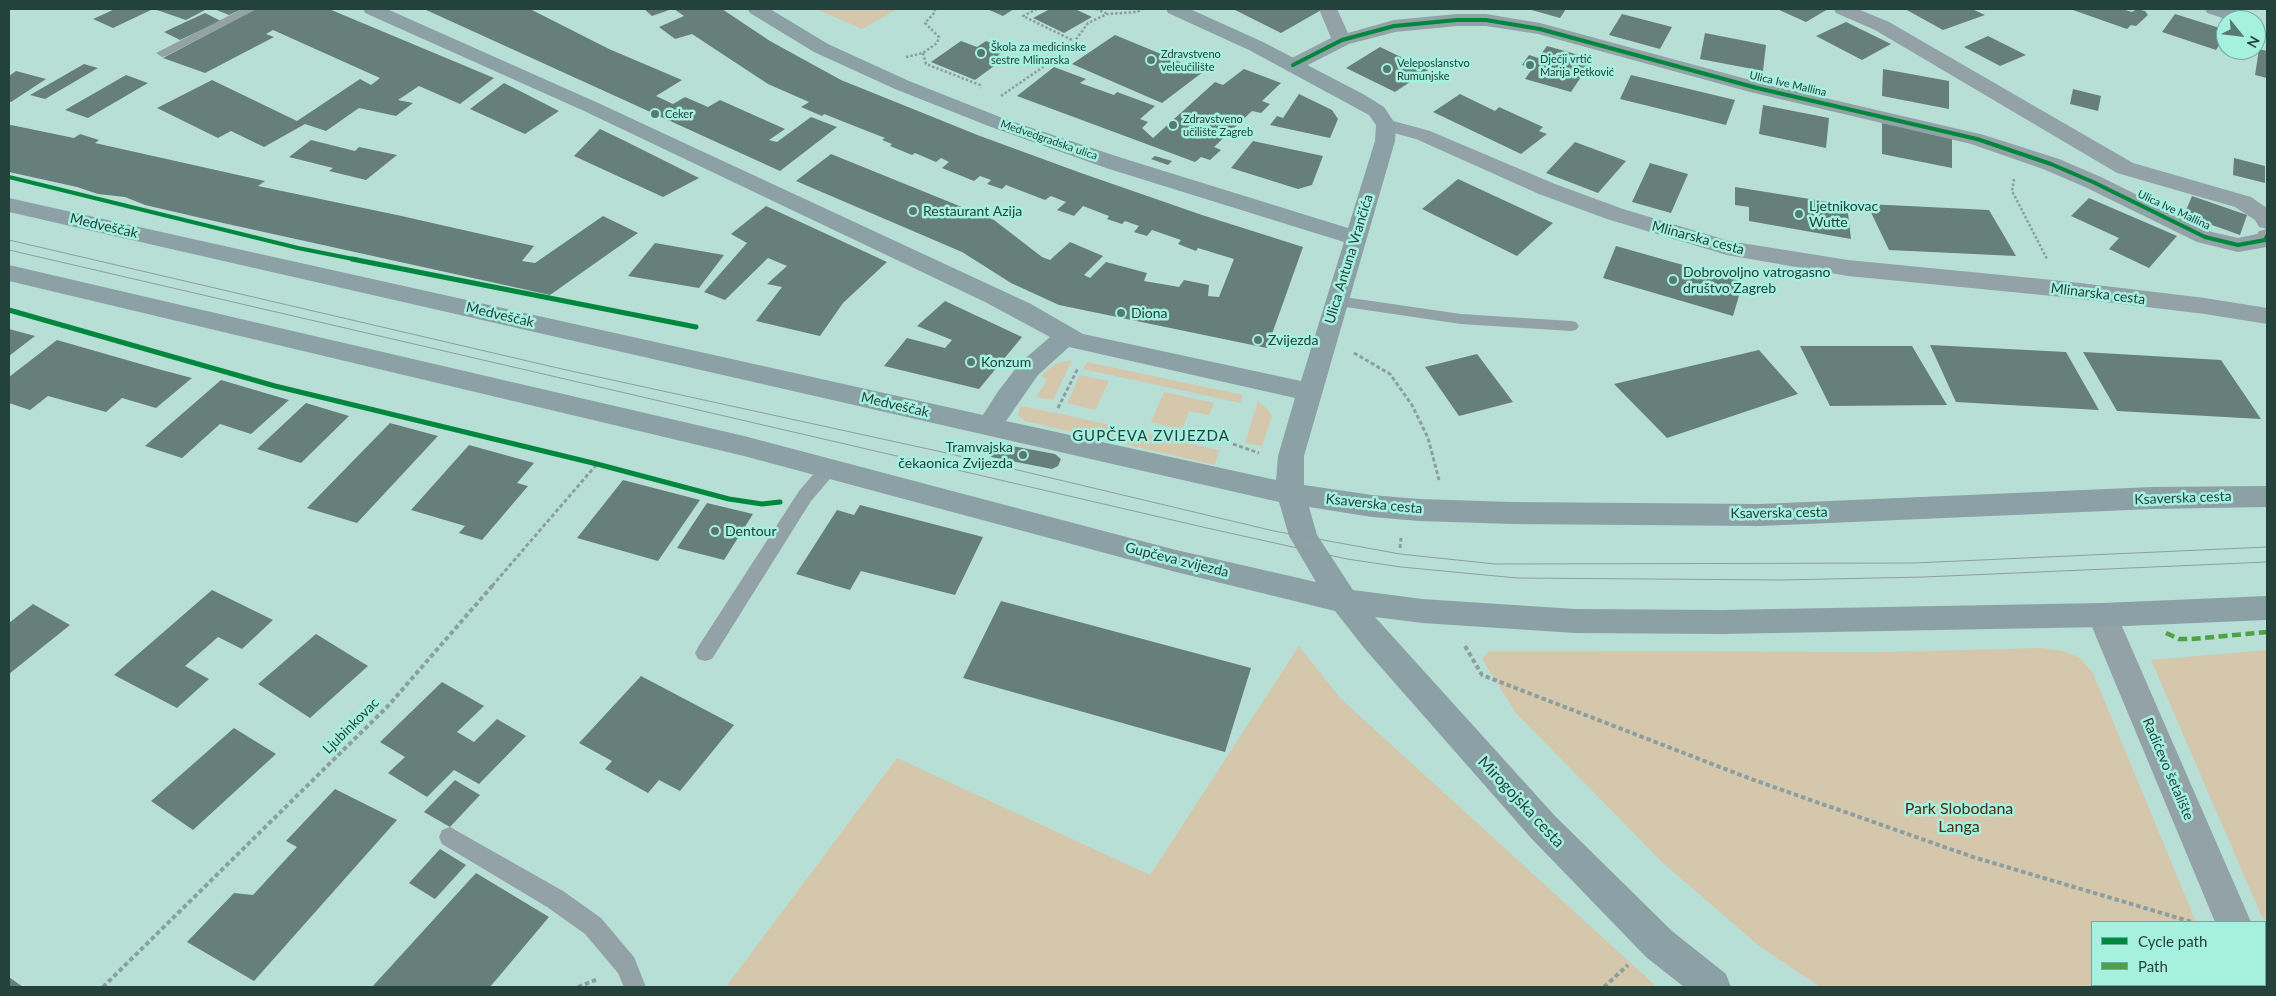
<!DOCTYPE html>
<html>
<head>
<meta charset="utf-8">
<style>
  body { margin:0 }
  #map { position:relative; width:2276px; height:996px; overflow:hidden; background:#b7dfd6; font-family:Lato,sans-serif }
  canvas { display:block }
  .frame { position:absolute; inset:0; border:10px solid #24423c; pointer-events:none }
  .legend { position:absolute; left:2091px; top:921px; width:175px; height:65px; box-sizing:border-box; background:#a6f0df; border:1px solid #72aa9e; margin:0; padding:6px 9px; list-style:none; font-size:15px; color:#24423c }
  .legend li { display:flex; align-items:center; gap:10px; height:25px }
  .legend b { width:25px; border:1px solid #72aa9e }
  .north { position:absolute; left:2216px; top:10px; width:50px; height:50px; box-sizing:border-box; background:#a6f0df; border:1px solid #72aa9e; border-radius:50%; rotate:119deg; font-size:14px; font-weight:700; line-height:20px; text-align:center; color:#24423c }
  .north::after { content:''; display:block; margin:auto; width:18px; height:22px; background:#577972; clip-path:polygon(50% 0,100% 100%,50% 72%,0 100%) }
</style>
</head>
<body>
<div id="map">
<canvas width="2276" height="996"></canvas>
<div class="frame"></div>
<ul class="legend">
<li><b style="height:6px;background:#00873e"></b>Cycle path</li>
<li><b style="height:6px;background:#4ea145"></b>Path</li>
</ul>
<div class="north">N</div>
</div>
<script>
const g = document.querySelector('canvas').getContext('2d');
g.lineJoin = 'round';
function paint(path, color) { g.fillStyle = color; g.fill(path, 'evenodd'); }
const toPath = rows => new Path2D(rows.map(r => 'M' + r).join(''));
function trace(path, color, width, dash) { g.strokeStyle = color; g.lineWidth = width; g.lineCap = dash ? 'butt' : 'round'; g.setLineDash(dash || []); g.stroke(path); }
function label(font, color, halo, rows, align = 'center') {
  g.font = font + ' Lato,sans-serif'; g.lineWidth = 5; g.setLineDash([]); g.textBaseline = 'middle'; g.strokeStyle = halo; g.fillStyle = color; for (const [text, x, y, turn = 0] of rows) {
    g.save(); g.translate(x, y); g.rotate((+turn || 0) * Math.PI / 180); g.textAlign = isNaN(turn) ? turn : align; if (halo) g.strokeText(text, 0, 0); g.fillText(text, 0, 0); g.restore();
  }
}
const green = toPath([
  [816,9,898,9,862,29],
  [1072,360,1053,400,1036,397,1048,379,1041,376,1047,370,1058,363],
  [1087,362,1243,395,1240,403,1083,369],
  [1080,375,1109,381,1095,410,1067,403],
  [1164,392,1214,403,1209,415,1189,411,1182,430,1151,422],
  [1258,401,1269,411,1272,417,1262,446,1245,443],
  [1020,406,1066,415,1219,450,1215,465,1025,421,1018,415],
  [1299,646,1340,698,1657,987,726,987,897,758,1150,875],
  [2042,648,2063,651,2080,658,2093,673,2196,922,2092,922,2092,985,2222,985,2223,987,1820,987,1758,945,1662,862,1516,713,1482,659,1489,651,1887,652],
  [2267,650,2267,922,2261,915,2151,660]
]);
const building = toPath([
  [115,9,153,9,113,28,93,19],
  [154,9,207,9,186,20],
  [214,9,329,9,494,78,460,104,419,86,398,100,413,103,396,116,359,108,326,131,305,124,264,147,231,131,218,138,157,108,212,80,297,121,360,79,371,85,380,78,273,30,266,34,274,37,205,73,163,58,248,13,240,10,229,15],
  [424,9,530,9,609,49,682,80,656,96,673,104,685,97,708,107,720,100,785,129,769,140,777,142,811,117,837,127,780,171],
  [644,9,672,9,652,16],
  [674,9,722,9,770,41,841,80,980,136,1081,173,1202,215,1303,247,1267,348,1059,305,1011,283,962,252,796,181,831,154,994,220,1042,257,1050,260,1070,242,1103,256,1084,275,1090,278,1106,262,1147,273,1144,281,1179,287,1184,280,1209,285,1208,296,1219,297,1234,259,1198,248,1196,251,1178,244,1181,240,1152,230,1147,236,1134,232,1139,226,1125,221,1122,224,1107,219,1109,216,1083,206,1074,216,1057,210,1066,202,1051,196,1045,200,1006,185,1002,189,987,184,991,180,980,176,974,181,942,168,949,162,941,158,936,162,915,153,912,155,890,146,892,144,882,140,885,138,824,114,822,116,801,107,809,102,768,84,692,34,675,39,659,27,684,16],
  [987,9,1014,9,1003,16],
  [1050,9,1075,9,1092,17,1064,33,1033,18],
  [1233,9,1323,9,1281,33],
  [1528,9,1566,9,1560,18],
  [1777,9,1828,9,1806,22],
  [1905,9,1972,9,1985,15,1943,30],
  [2070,9,2122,9,2132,12,2137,9,2145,11,2148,15,2136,26,2131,25,2127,29],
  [205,13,221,21,180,40,164,32],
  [1622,14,1672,27,1660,49,1609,35],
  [2175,14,2226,30,2226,35,2216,50,2162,32],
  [1846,22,1891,44,1862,60,1816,36],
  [1705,33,1766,45,1763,71,1700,59],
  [1115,35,1161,54,1203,72,1162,103,1072,64],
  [1988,36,2026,55,2000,66,1964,47],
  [961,41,977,47,986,41,1007,49,998,55,1005,58,975,80,931,62],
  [1547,46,1593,59,1571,92,1525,79,1532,69,1522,65,1529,55,1538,58],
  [1380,47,1428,70,1395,92,1346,68],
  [2259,49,2267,51,2267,78,2255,75],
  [84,64,98,68,45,99,30,95],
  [1054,67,1086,79,1080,83,1114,95,1117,92,1155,106,1140,119,1148,122,1142,128,1153,138,1215,82,1223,85,1244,69,1281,83,1262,101,1270,104,1261,113,1252,111,1214,147,1221,150,1210,160,1201,157,1195,162,1017,96],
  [1883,69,1949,81,1949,109,1882,96],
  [16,71,46,79,11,102,9,101,9,76],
  [126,75,148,83,88,118,65,110],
  [1631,75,1735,100,1726,125,1620,99],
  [504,83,522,92,559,111,525,134,470,109],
  [2073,89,2101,96,2098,111,2070,104],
  [1299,94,1332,110,1338,119,1330,138,1270,125,1277,116,1283,118],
  [1460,94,1495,111,1499,107,1543,127,1539,131,1547,134,1521,154,1433,112],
  [1763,105,1829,118,1826,148,1759,134],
  [1882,123,1952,137,1952,168,1882,154],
  [11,125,74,138,80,134,99,140,95,143,265,181,258,186,397,215,534,246,522,261,535,263,603,216,638,233,550,295,214,221,145,205,125,197,98,194,77,187,9,172,9,126],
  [600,129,625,141,699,178,663,197,574,156],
  [311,140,355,151,359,147,397,155,366,180,329,171,333,168,289,157],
  [1253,141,1323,156,1312,185,1298,189,1231,168],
  [1575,142,1626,161,1598,193,1546,173],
  [1155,156,1172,161,1168,165,1151,159],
  [2234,158,2265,166,2265,183,2233,175],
  [1650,163,1688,174,1671,213,1632,202],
  [1458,179,1553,223,1517,256,1422,209],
  [1735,187,1847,205,1851,239,1749,221,1749,207,1735,205],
  [2192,196,2247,215,2240,235,2184,215],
  [2089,198,2177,236,2149,268,2109,249,2119,238,2071,216],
  [1867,204,1989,210,2016,256,1889,250],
  [766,206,887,262,843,303,820,336,756,321,782,287,767,284,787,266,768,258,725,300,704,292,747,243,731,234],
  [655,243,724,255,699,288,628,276],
  [1616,246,1743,282,1733,316,1603,278],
  [945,301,1022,337,979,389,884,366,907,338,945,348,952,340,917,326],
  [9,329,35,336,9,356],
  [57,340,158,369,192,378,156,408,122,398,106,412,48,396,30,410,9,403,9,377],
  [1930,345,2066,352,2099,410,1956,402],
  [1800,346,1912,346,1947,405,1830,406],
  [1759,350,1798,394,1667,438,1614,384],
  [2083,352,2221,360,2261,419,2117,411],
  [1477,354,1513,402,1459,416,1425,367],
  [221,380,289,400,251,434,220,424,182,458,145,446],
  [306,403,349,416,301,463,257,449],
  [390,423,438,436,357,523,307,508],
  [996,443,1055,454,1061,459,1058,466,1052,469,991,457,987,451,989,447],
  [469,445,534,463,517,483,528,486,482,540,459,533,465,526,411,510],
  [623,480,700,500,658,561,577,538],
  [707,503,753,514,724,560,677,548],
  [860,505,983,537,955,595,861,571,850,590,796,574,837,510,854,515],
  [212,590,273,620,242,649,218,637,185,666,209,679,177,708,114,675],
  [1001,601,1251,668,1225,752,963,678],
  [33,604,70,625,9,674,9,623],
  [316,634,368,666,310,718,258,684],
  [641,676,734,725,680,791,659,780,648,793,605,769,612,761,579,743],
  [442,682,484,706,457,732,474,742,497,719,526,736,479,784,454,770,427,797,388,773,405,757,380,742],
  [234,728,276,754,193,830,151,801],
  [455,780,480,795,450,827,424,812],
  [335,789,397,820,254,981,187,942,234,893,253,895,297,847,286,841],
  [440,849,466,865,435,899,409,883],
  [476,873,549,917,490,987,372,987],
  [9,977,23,987,9,987]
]);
const pathFar2 = toPath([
  [1037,9,1023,16,1074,41],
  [1096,9,1106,13],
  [923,53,926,64,980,85,981,88],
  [906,57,923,53,937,43,939,37,925,23,935,12,935,9],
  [1001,96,1069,49,1088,23,1107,14,1137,12,1143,9],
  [2014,179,2012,191,2047,259]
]);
const pathFar1 = toPath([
  [1354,353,1390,374,1412,405,1428,438,1439,480],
  [1058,408,1078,368],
  [1233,444,1259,453],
  [1400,548,1401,538],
  [492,586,597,464]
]);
const path = toPath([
  [1465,646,1482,675,1751,779,1973,857,2192,922],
  [103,987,388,706,493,585],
  [578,987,598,979],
  [1604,987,1628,965]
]);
const lane = toPath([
  [242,9,257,9,166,56,162,57,156,53,242,9],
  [1337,296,1461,314,1571,321,1576,322,1579,326,1576,330,1571,331,1461,324,1332,305,1329,301,1332,297,1337,296],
  [829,462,835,463,838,468,835,473,811,501,712,659,705,661,698,659,695,653,698,647,799,491,823,463,829,462],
  [450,827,563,891,601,918,634,957,646,987,624,987,618,973,585,934,547,907,442,844,439,837,442,830,450,827]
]);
const street = toPath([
  [1319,9,1337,9,1348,33,1394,20,1457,14,1486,14,1540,23,1761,83,1984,135,2059,159,2101,177,2212,232,2238,238,2257,234,2259,231,2267,229,2259,227,2255,220,2235,207,2117,173,1875,30,1836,13,1834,9,1858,9,1889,22,2133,163,2251,197,2267,208,2267,247,2238,252,2197,242,2085,187,2043,169,1971,144,1750,92,1538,34,1486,26,1457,26,1395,32,1349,44,1300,69,1293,71,1286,69,1283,65,1286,61,1331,38,1319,9],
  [1386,119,1430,131,1555,184,1623,209,1729,241,1848,260,2063,281,2205,298,2267,308,2267,324,2205,314,2063,297,1848,276,1727,255,1607,219,1539,194,1416,139,1379,129,1376,125,1379,121,1386,119],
  [2102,603,2112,606,2117,615,2251,922,2215,922,2087,615,2092,606,2102,603],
  [2265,969,2267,970,2267,987,2242,987,2241,985,2265,985,2265,969]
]);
const secondary = toPath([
  [363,9,387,9,596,102,1031,304,1083,334,1301,381,1344,242,1106,168,991,127,895,89,814,52,750,13,748,9,770,9,828,44,909,81,1005,119,1122,158,1348,228,1375,141,1376,125,1369,115,1249,50,1168,13,1166,9,1190,9,1263,42,1363,94,1384,107,1396,125,1395,141,1304,456,1304,485,1372,495,1419,499,1512,502,1760,504,2152,487,2267,486,2267,507,2152,509,1760,526,1512,524,1419,521,1372,517,1309,507,1317,535,1353,590,1422,599,1575,609,1722,610,2102,603,2267,596,2267,620,2102,627,1722,634,1575,633,1422,623,1375,617,1555,816,1672,931,1726,974,1731,987,1684,987,1646,957,1531,838,1364,648,1335,611,1172,571,744,456,9,281,9,265,744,436,1172,549,1316,582,1289,536,1279,502,9,212,9,198,983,415,999,390,1020,363,1050,337,985,302,582,110,365,13,363,9],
  [1069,347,1295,398,1278,456,1276,480,1006,421,1038,375,1069,347],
  [2205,9,2232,9,2254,16,2256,20,2229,20,2207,13,2205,9]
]);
const tram = toPath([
  [9,240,562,369,942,452,1274,531,1400,554,1495,564,1915,563,2267,547],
  [9,250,1207,528,1347,559,1401,567,1517,578,1781,580,1924,577,2267,562]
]);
const quiet = toPath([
  [2166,633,2179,639,2192,639,2267,632]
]);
const cyclewayFar1 = toPath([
  [1293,65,1342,40,1394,26,1457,20,1486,20,1540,29,1757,88,1977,139,2051,164,2093,182,2205,237,2238,245,2265,240,2267,236],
  [9,177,298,248,358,260]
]);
const cycleway = toPath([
  [352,259,696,327],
  [9,310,275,386,597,464,729,499,762,504,780,502]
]);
const markers = [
  [981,53,5,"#577972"],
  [1151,60,5,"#577972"],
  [1530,65,5,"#577972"],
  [1387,69,5,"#577972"],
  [655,114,5,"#577972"],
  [1173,125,5,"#577972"],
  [913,211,5,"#577972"],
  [1799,214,5,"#577972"],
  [1673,280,5,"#577972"],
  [1121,313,5,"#577972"],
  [1258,340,5,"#577972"],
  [971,362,5,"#577972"],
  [1023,455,5,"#577972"],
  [715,531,5,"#577972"]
];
const farPoinames = [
  ["Škola za medicinske",991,47],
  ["sestre Mlinarska",991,60],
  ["Zdravstveno",1161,54],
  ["veleučilište",1161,67],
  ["Dječji vrtić",1540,59],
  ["Marija Petković",1540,72],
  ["Veleposlanstvo",1397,63],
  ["Rumunjske",1397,76],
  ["Ceker",665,114],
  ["Zdravstveno",1183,119],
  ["učilište Zagreb",1183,132]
];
const farStreetnames = [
  ["Ulica Ive Mallina",1788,84,13],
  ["Medvedgradska ulica",1049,140,19],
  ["Ulica Ive Mallina",2174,210,25]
];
const poiNames = [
  ["Ljetnikovac",1809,206],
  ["Wutte",1809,222],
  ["Restaurant Azija",923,211],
  ["Dobrovoljno vatrogasno",1683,272],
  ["društvo Zagreb",1683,288],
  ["Diona",1131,313],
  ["Zvijezda",1268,340],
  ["Konzum",981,362],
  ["Tramvajska",1013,447,"right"],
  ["čekaonica Zvijezda",1013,463,"right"],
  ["Dentour",725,531]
];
const streetNames = [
  ["Medveščak",104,226,13],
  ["Mlinarska cesta",1698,238,15],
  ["Ulica Antuna Vrančića",1349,259,-73],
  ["Mlinarska cesta",2098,294,7],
  ["Medveščak",500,315,13],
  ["Medveščak",895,405,13],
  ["Ksaverska cesta",2183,498,-2],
  ["Ksaverska cesta",1374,504,6],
  ["Ksaverska cesta",1779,513,-1],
  ["Gupčeva zvijezda",1177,560,14],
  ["Ljubinkovac",351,726,-45],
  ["Radićevo šetalište",2168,769,67]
];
const neighbourhoodNames = [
  ["GUPČEVA ZVIJEZDA",1151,436]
];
const nearStreetnames = [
  ["Mirogojska cesta",1521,802,47]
];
const nearParknames = [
  ["Park Slobodana",1959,809],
  ["Langa",1959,827]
];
paint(green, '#d5c7ab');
paint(building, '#677f7a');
trace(pathFar2, '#8c9fa0', 2.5, [2.5, 2]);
trace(pathFar1, '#8c9fa0', 3, [4, 2.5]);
trace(path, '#8c9fa0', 4, [4.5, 3]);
paint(lane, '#92a2a7');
paint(street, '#92a2a7');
paint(secondary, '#8ca1a6');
trace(tram, '#8c9ea0', 1);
trace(quiet, '#4ea145', 4.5, [9, 4.5]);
trace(cyclewayFar1, '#00873e', 4);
trace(cycleway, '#00873e', 5);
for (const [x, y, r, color] of markers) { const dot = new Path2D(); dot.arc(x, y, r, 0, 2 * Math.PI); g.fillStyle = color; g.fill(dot); trace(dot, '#a6f0df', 2); }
label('11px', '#24423c', '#a6f0df', farPoinames, 'left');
label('11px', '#24423c', '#a6f0df', farStreetnames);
label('14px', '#24423c', '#a6f0df', poiNames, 'left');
label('14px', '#24423c', '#a6f0df', streetNames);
g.letterSpacing = '1px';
label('15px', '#24423c', '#a6f0df', neighbourhoodNames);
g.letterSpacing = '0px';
label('16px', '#24423c', '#a6f0df', nearStreetnames);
label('16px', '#4b2e16', '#a6f0df', nearParknames);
</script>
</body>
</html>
